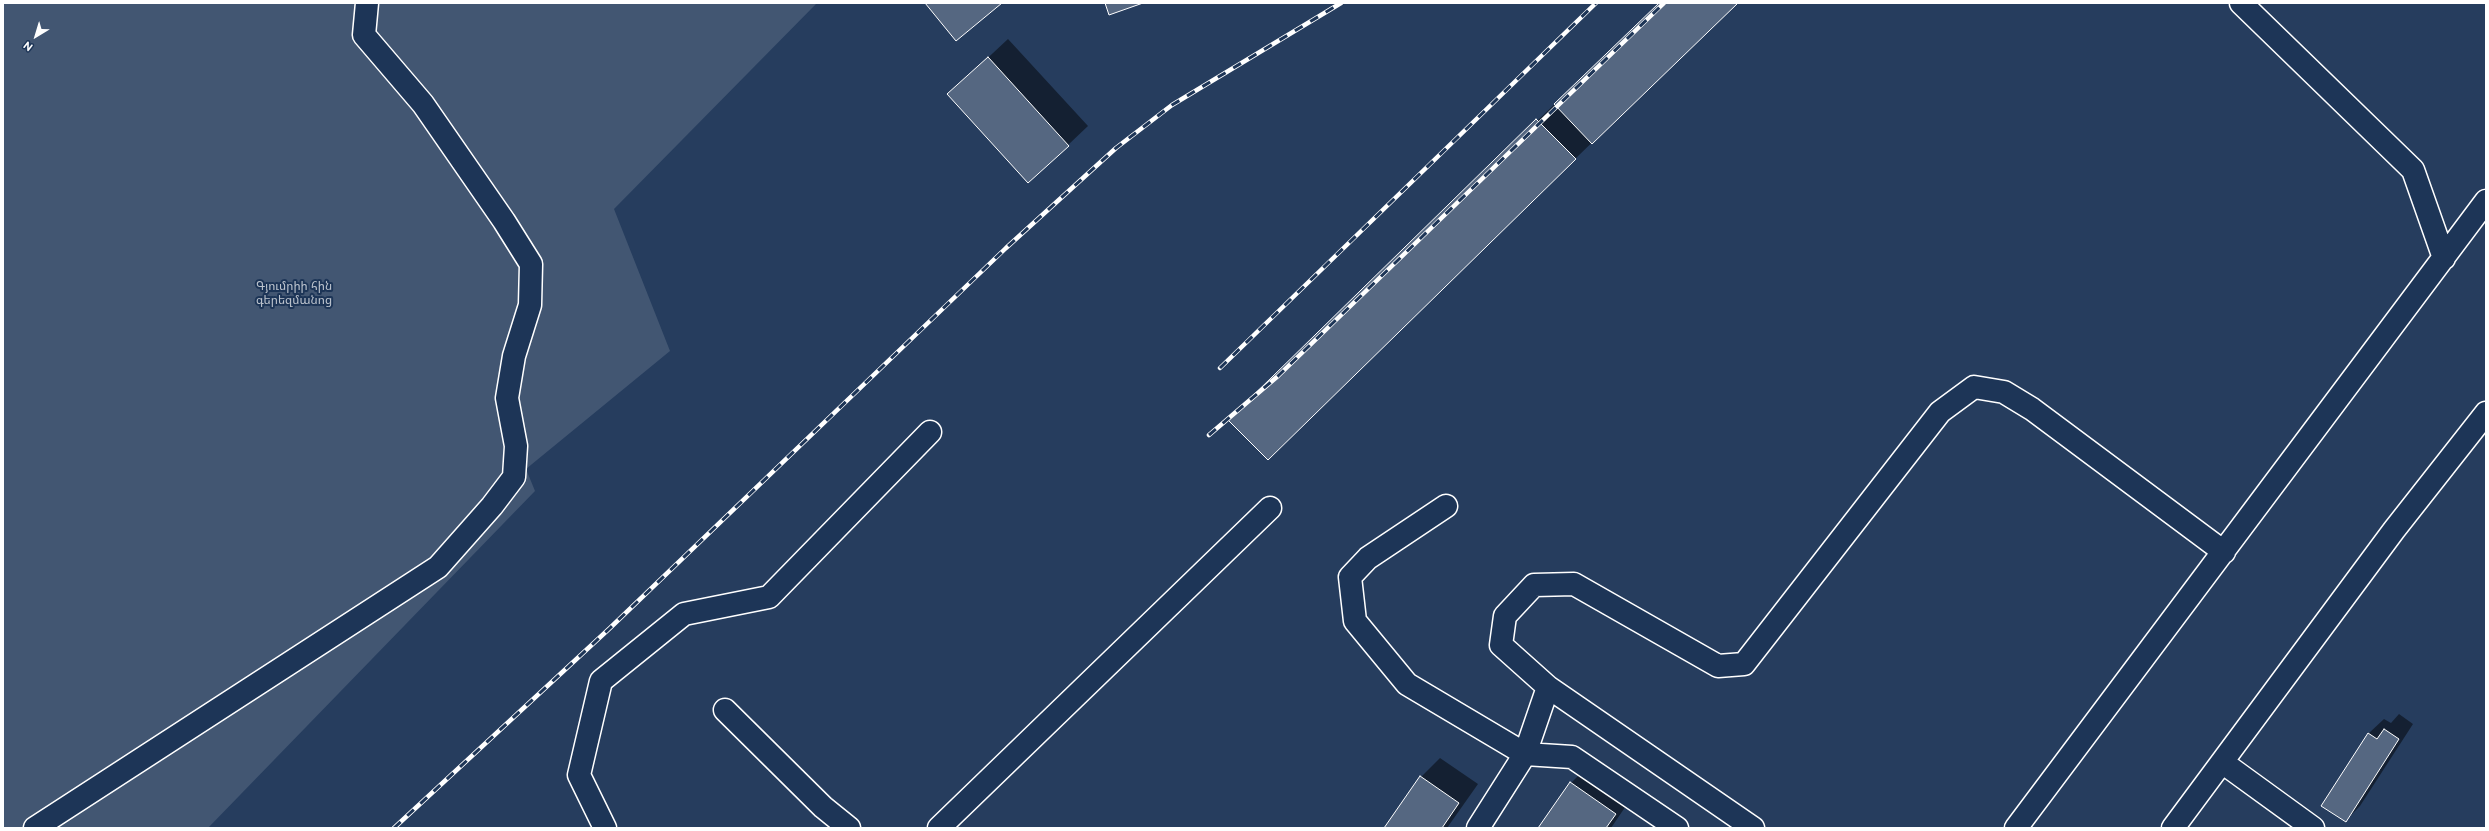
<!DOCTYPE html>
<html>
<head>
<meta charset="utf-8">
<style>
  body { margin:0 }
  #map { position:relative; width:2489px; height:831px; overflow:hidden; background:#263d5e; font-family:"Balsamiq Sans",sans-serif }
  canvas { display:block }
  .frame { position:absolute; inset:0; border:4px solid #fff; pointer-events:none }
  .north { position:absolute; left:16px; top:16px; width:40px; height:40px; -webkit-text-stroke:3px #1d3557; paint-order:stroke; rotate:218deg; font-size:11px; font-weight:700; line-height:16px; text-align:center; color:#fff }
  .north::after { content:''; display:block; margin:auto; width:14px; height:18px; background:#fff; clip-path:polygon(50% 0,100% 100%,50% 72%,0 100%) }
</style>
</head>
<body>
<div id="map">
<canvas width="2489" height="831"></canvas>
<div class="frame"></div>
<div class="north">N</div>
</div>
<script>
const g = document.querySelector('canvas').getContext('2d');
g.lineJoin = 'round';
function paint(path, color) { g.fillStyle = color; g.fill(path, 'evenodd'); }
const toPath = rows => new Path2D(rows.map(r => 'M' + r).join(''));
function trace(path, color, width, dash) { g.strokeStyle = color; g.lineWidth = width; g.lineCap = dash ? 'butt' : 'round'; g.setLineDash(dash || []); g.stroke(path); }
function label(font, color, halo, rows, align = 'center') {
  g.font = font + ' "Balsamiq Sans","Noto Sans Armenian",sans-serif'; g.lineWidth = 4; g.setLineDash([]); g.textBaseline = 'middle'; g.strokeStyle = halo; g.fillStyle = color; for (const [text, x, y, turn = 0] of rows) {
    g.save(); g.translate(x, y); g.rotate((+turn || 0) * Math.PI / 180); g.textAlign = isNaN(turn) ? turn : align; if (halo) g.strokeText(text, 0, 0); g.fillText(text, 0, 0); g.restore();
  }
}
const green = toPath([
  [3,3,817,3,614,209,670,351,526,469,535,491,208,828,3,828]
]);
const shadow = toPath([
  [1659,3,1736,3,1575,159,1249,400],
  [1008,39,1088,126,1068,145,948,95],
  [2399,714,2413,724,2360,806,2345,821,2322,806,2369,733,2384,719,2391,723],
  [1440,758,1478,784,1447,828,1386,828,1421,777],
  [1590,764,1634,794,1611,828,1539,828,1571,783]
]);
const building = toPath([
  [925,3,1002,3,956,41,925,3],
  [1105,3,1143,3,1109,15,1105,3],
  [1659,3,1738,3,1592,144,1554,104,1659,3],
  [988,57,1069,146,1028,183,947,94,988,57],
  [1536,119,1576,159,1268,460,1228,420,1536,119],
  [2384,729,2399,739,2346,822,2321,806,2368,733,2377,739,2384,729],
  [1420,776,1459,803,1442,828,1384,828,1420,776],
  [1570,782,1616,814,1606,828,1538,828,1570,782]
]);
const minor = toPath([
  [2241,3,2413,170,2444,258],
  [1446,506,1368,558,1350,577,1355,621,1407,684,1525,754,1572,757,1677,828],
  [1548,687,1501,645,1505,616,1534,585,1574,584,1718,666,1744,664,1940,412,1974,387,2004,392,2032,409,2224,552],
  [725,710,823,807,849,828],
  [2222,762,2313,828],
  [35,828,438,567,492,506,514,477,516,446,507,398,514,356,530,305,531,264,504,221,423,104,364,35,367,3],
  [605,828,579,775,601,681,684,614,769,597,930,432],
  [939,828,1270,508],
  [1478,828,1525,754,1548,687,1753,828],
  [2016,828,2486,201],
  [2173,828,2394,530,2486,413]
]);
const rail = toPath([
  [1220,368,1596,3],
  [1209,435,1278,376,1664,3],
  [394,828,610,628,1006,248,1116,148,1172,105,1341,3]
]);
const parkNames = [
  ["Գյումրիի հին",294,287],
  ["գերեզմանոց",294,301]
];
paint(green, '#425672');
paint(shadow, '#0007');
paint(building, '#556781');
trace(building, '#fff', 1);
trace(minor, '#fff', 25);
trace(minor, '#1d3557', 22);
trace(rail, '#fff', 4.5);
trace(rail, '#1d3557', 3, [9]);
label('12px', '#bdc4ce', '#1d3557', parkNames);
</script>
</body>
</html>
